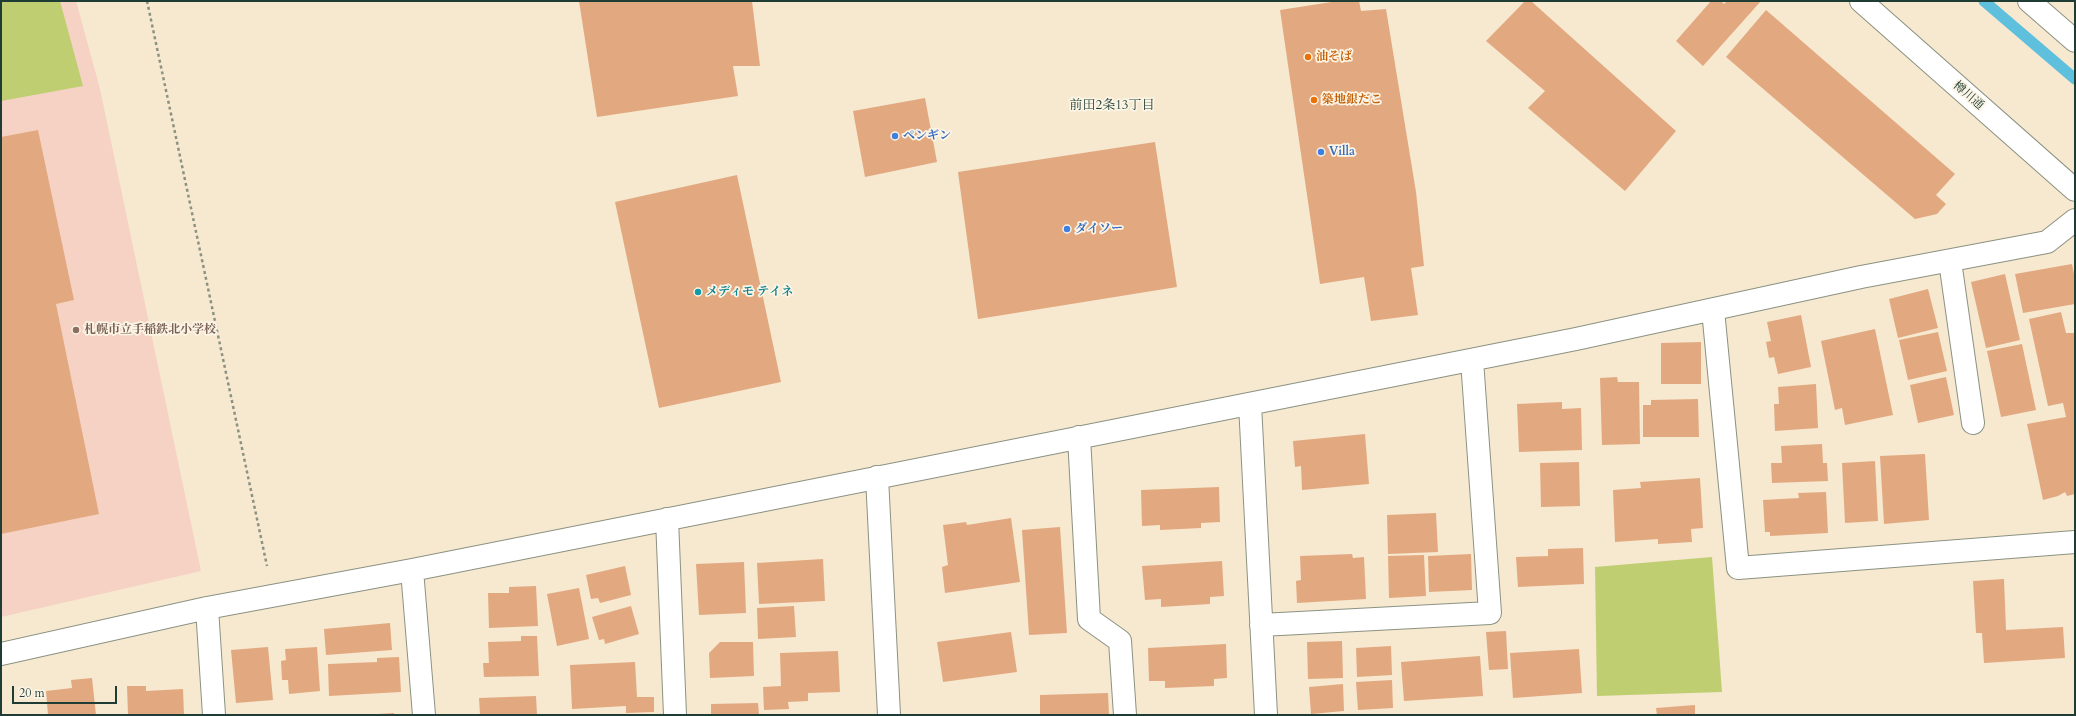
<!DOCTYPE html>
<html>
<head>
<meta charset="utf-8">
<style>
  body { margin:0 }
  #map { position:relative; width:2076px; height:716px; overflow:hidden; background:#f7e8d0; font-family:Cardo,serif }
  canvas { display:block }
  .frame { position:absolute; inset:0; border:2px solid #1f3d34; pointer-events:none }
  .scale { position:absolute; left:12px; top:686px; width:105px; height:18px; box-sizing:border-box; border:2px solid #1f3d34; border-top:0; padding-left:5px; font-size:12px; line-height:14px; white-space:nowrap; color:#1f3d34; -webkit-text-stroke:3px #fcf5e5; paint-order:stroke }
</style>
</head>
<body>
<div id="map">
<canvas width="2076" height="716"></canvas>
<div class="frame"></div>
<div class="scale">20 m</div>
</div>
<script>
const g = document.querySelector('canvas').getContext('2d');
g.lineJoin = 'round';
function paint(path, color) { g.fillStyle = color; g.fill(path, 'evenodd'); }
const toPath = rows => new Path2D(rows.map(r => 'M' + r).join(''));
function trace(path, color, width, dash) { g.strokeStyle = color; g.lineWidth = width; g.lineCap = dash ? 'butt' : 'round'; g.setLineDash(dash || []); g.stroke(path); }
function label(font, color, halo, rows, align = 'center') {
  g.font = font + ' Cardo,"Noto Serif JP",serif'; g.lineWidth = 3.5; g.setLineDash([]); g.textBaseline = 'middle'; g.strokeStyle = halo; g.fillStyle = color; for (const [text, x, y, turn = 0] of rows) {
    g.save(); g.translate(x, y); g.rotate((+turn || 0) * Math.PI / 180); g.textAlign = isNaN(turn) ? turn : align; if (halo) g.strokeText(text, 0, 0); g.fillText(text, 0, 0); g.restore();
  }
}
const built = toPath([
  [1,1,76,1,100,89,201,571,1,617]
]);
const green = toPath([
  [1,1,60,1,83,86,1,101],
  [1712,557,1722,692,1597,696,1595,567]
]);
const stream = toPath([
  [1984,1,2075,79]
]);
const building = toPath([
  [579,1,752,1,760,66,733,66,738,96,597,117],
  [1338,1,1359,1,1361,11,1386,9,1416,192,1424,266,1411,268,1418,315,1371,321,1364,277,1320,284,1280,10],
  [1525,1,1531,1,1676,131,1625,191,1528,108,1545,91,1486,41],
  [1711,1,1721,1,1724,4,1727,1,1761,1,1703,66,1676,41],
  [1766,10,1955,174,1936,195,1946,204,1937,214,1915,219,1726,57],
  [925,98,937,162,865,177,853,111],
  [38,130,74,300,56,304,99,514,1,534,1,137],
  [1155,142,1177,287,978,319,958,172],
  [737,175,781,382,659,408,615,202],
  [2072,264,2075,279,2075,304,2023,313,2015,274],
  [2005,274,2020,340,1986,348,1971,282],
  [1928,289,1938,328,1898,338,1889,299],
  [2061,312,2066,333,2075,333,2075,494,2067,496,2065,492,2058,496,2043,500,2027,424,2066,417,2063,403,2048,406,2029,319],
  [1801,315,1811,367,1778,374,1774,357,1769,358,1766,342,1771,341,1767,322],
  [1875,329,1893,415,1845,425,1842,408,1835,410,1821,341],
  [1938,332,1947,371,1908,380,1899,340],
  [1701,342,1701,384,1661,384,1661,343],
  [2022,344,2036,410,2001,417,1987,351],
  [1617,377,1618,382,1639,382,1640,444,1602,445,1600,378],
  [1946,377,1954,415,1918,423,1910,385],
  [1816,384,1818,428,1775,431,1774,404,1779,404,1778,387],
  [1698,399,1699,437,1643,437,1643,405,1651,405,1651,400],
  [1562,402,1562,409,1581,408,1582,450,1519,452,1517,404],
  [1365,434,1369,484,1302,490,1301,466,1295,467,1293,441],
  [1822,444,1823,463,1827,463,1828,481,1772,483,1771,463,1782,463,1781,446],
  [1925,454,1929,520,1884,524,1880,456],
  [1875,461,1878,521,1845,523,1842,463],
  [1579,462,1580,506,1541,507,1540,463],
  [1700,478,1703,528,1691,529,1692,542,1658,544,1658,539,1615,542,1613,490,1641,488,1640,482],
  [1219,487,1220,522,1201,523,1201,528,1160,530,1160,525,1142,526,1141,490],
  [1826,492,1828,533,1770,536,1770,532,1765,532,1763,500,1799,498,1798,493],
  [1436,513,1438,552,1388,554,1387,515],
  [1011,518,1020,582,945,593,942,567,948,565,943,525,966,522,967,525],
  [1060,527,1067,633,1029,635,1022,530],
  [1583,548,1584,584,1518,587,1516,557,1548,556,1548,549],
  [1352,554,1353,558,1364,557,1366,599,1297,603,1296,581,1301,580,1300,556],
  [1471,554,1472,590,1429,592,1428,556],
  [1424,555,1426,596,1389,598,1388,556],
  [823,559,825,601,759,604,757,563],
  [1222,561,1224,596,1210,597,1210,604,1161,607,1161,599,1145,600,1142,566],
  [744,562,746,613,699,615,696,564],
  [625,566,631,595,600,603,598,598,591,599,586,575],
  [2004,579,2006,630,2063,627,2065,658,1984,663,1982,633,1976,633,1973,581],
  [536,586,538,626,489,628,488,593,509,593,509,587],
  [579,588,589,639,557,646,547,594],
  [631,606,639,634,605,644,604,639,599,640,592,617],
  [794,606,796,637,758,639,757,608],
  [390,623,392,650,326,655,324,629],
  [1506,631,1508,669,1489,670,1486,632],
  [1011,632,1017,672,943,682,937,642],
  [521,636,537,636,539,676,484,677,483,663,489,663,488,642,521,641],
  [1342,641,1343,678,1308,679,1307,642],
  [720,642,753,642,754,676,710,678,709,653],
  [1226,644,1227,678,1214,679,1214,686,1165,688,1165,681,1149,681,1148,648],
  [1391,646,1392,675,1357,677,1356,648],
  [268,647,273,700,236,703,231,650],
  [317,647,320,691,289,694,288,680,282,680,281,661,286,660,285,649],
  [1579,649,1582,693,1513,698,1510,653],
  [838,651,840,692,808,693,808,701,788,702,789,709,764,710,763,687,781,686,780,653],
  [1480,656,1483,696,1404,701,1401,662],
  [399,657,401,692,329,696,328,664,377,662,377,658],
  [635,662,637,697,654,697,654,712,626,713,626,706,572,709,570,665],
  [92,678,96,715,48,715,46,691,72,688,71,680],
  [1392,680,1393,708,1358,710,1356,682],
  [1343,684,1344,711,1311,714,1309,687],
  [127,686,146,686,146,691,183,689,184,715,128,715],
  [1108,693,1109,715,1040,715,1040,695],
  [536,696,537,715,480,715,479,698],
  [758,703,759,715,711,715,711,704],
  [1695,705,1695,715,1657,715,1656,708],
  [394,713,394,715,378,715,378,714]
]);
const path = toPath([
  [147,1,267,566]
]);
const minor = toPath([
  [1861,1,2075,190],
  [2029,1,2075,41],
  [1950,261,1973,423],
  [1713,310,1738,568,2075,542],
  [1250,404,1266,715],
  [1079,437,1089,619,1120,641,1125,715],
  [877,477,889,715],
  [667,519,675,715],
  [412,570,424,715],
  [207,608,214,715],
  [1261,625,1490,613,1472,360],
  [1,654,207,608,412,570,1576,339,1861,277,2047,242,2075,220]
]);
const markers = [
  [1308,57,4,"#e8710a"],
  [1314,100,4,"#e8710a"],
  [895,136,4,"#3f7fe0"],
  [1321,152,4,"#3f7fe0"],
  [1067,229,4,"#3f7fe0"],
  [698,292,4,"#0f9aa8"],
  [76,330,4,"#8d6e63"]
];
const foodNames = [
  ["油そば",1316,57],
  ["築地銀だこ",1322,100]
];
const streetNames = [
  ["樽川通",1968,96,41]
];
const shopNames = [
  ["ペンギン",903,136],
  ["Villa",1329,152],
  ["ダイソー",1075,229]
];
const cultureNames = [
  ["メディモ テイネ",706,292]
];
const educationNames = [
  ["札幌市立手稲鉄北小学校",84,330]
];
const neighbourhoodNames = [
  ["前田2条13丁目",1112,106]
];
paint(built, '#f5d2c3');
paint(green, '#bece70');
trace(stream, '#5ec0dc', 11);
paint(building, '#e2a980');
trace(minor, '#8b9282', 24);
trace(path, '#8b9282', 2.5, [3, 3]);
trace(minor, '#fff', 22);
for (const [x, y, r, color] of markers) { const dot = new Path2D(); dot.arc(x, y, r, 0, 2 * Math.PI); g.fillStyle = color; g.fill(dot); trace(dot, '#fcf5e5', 1.5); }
label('bold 12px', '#c56008', '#fcf5e5', foodNames, 'left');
label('12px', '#1f3d34', '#fcf5e5', streetNames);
label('bold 12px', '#366cbe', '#fcf5e5', shopNames, 'left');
label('bold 12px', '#0d838f', '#fcf5e5', cultureNames, 'left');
label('bold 12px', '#785e54', '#fcf5e5', educationNames, 'left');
label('13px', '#1f3d34', '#fcf5e5', neighbourhoodNames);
</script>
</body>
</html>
